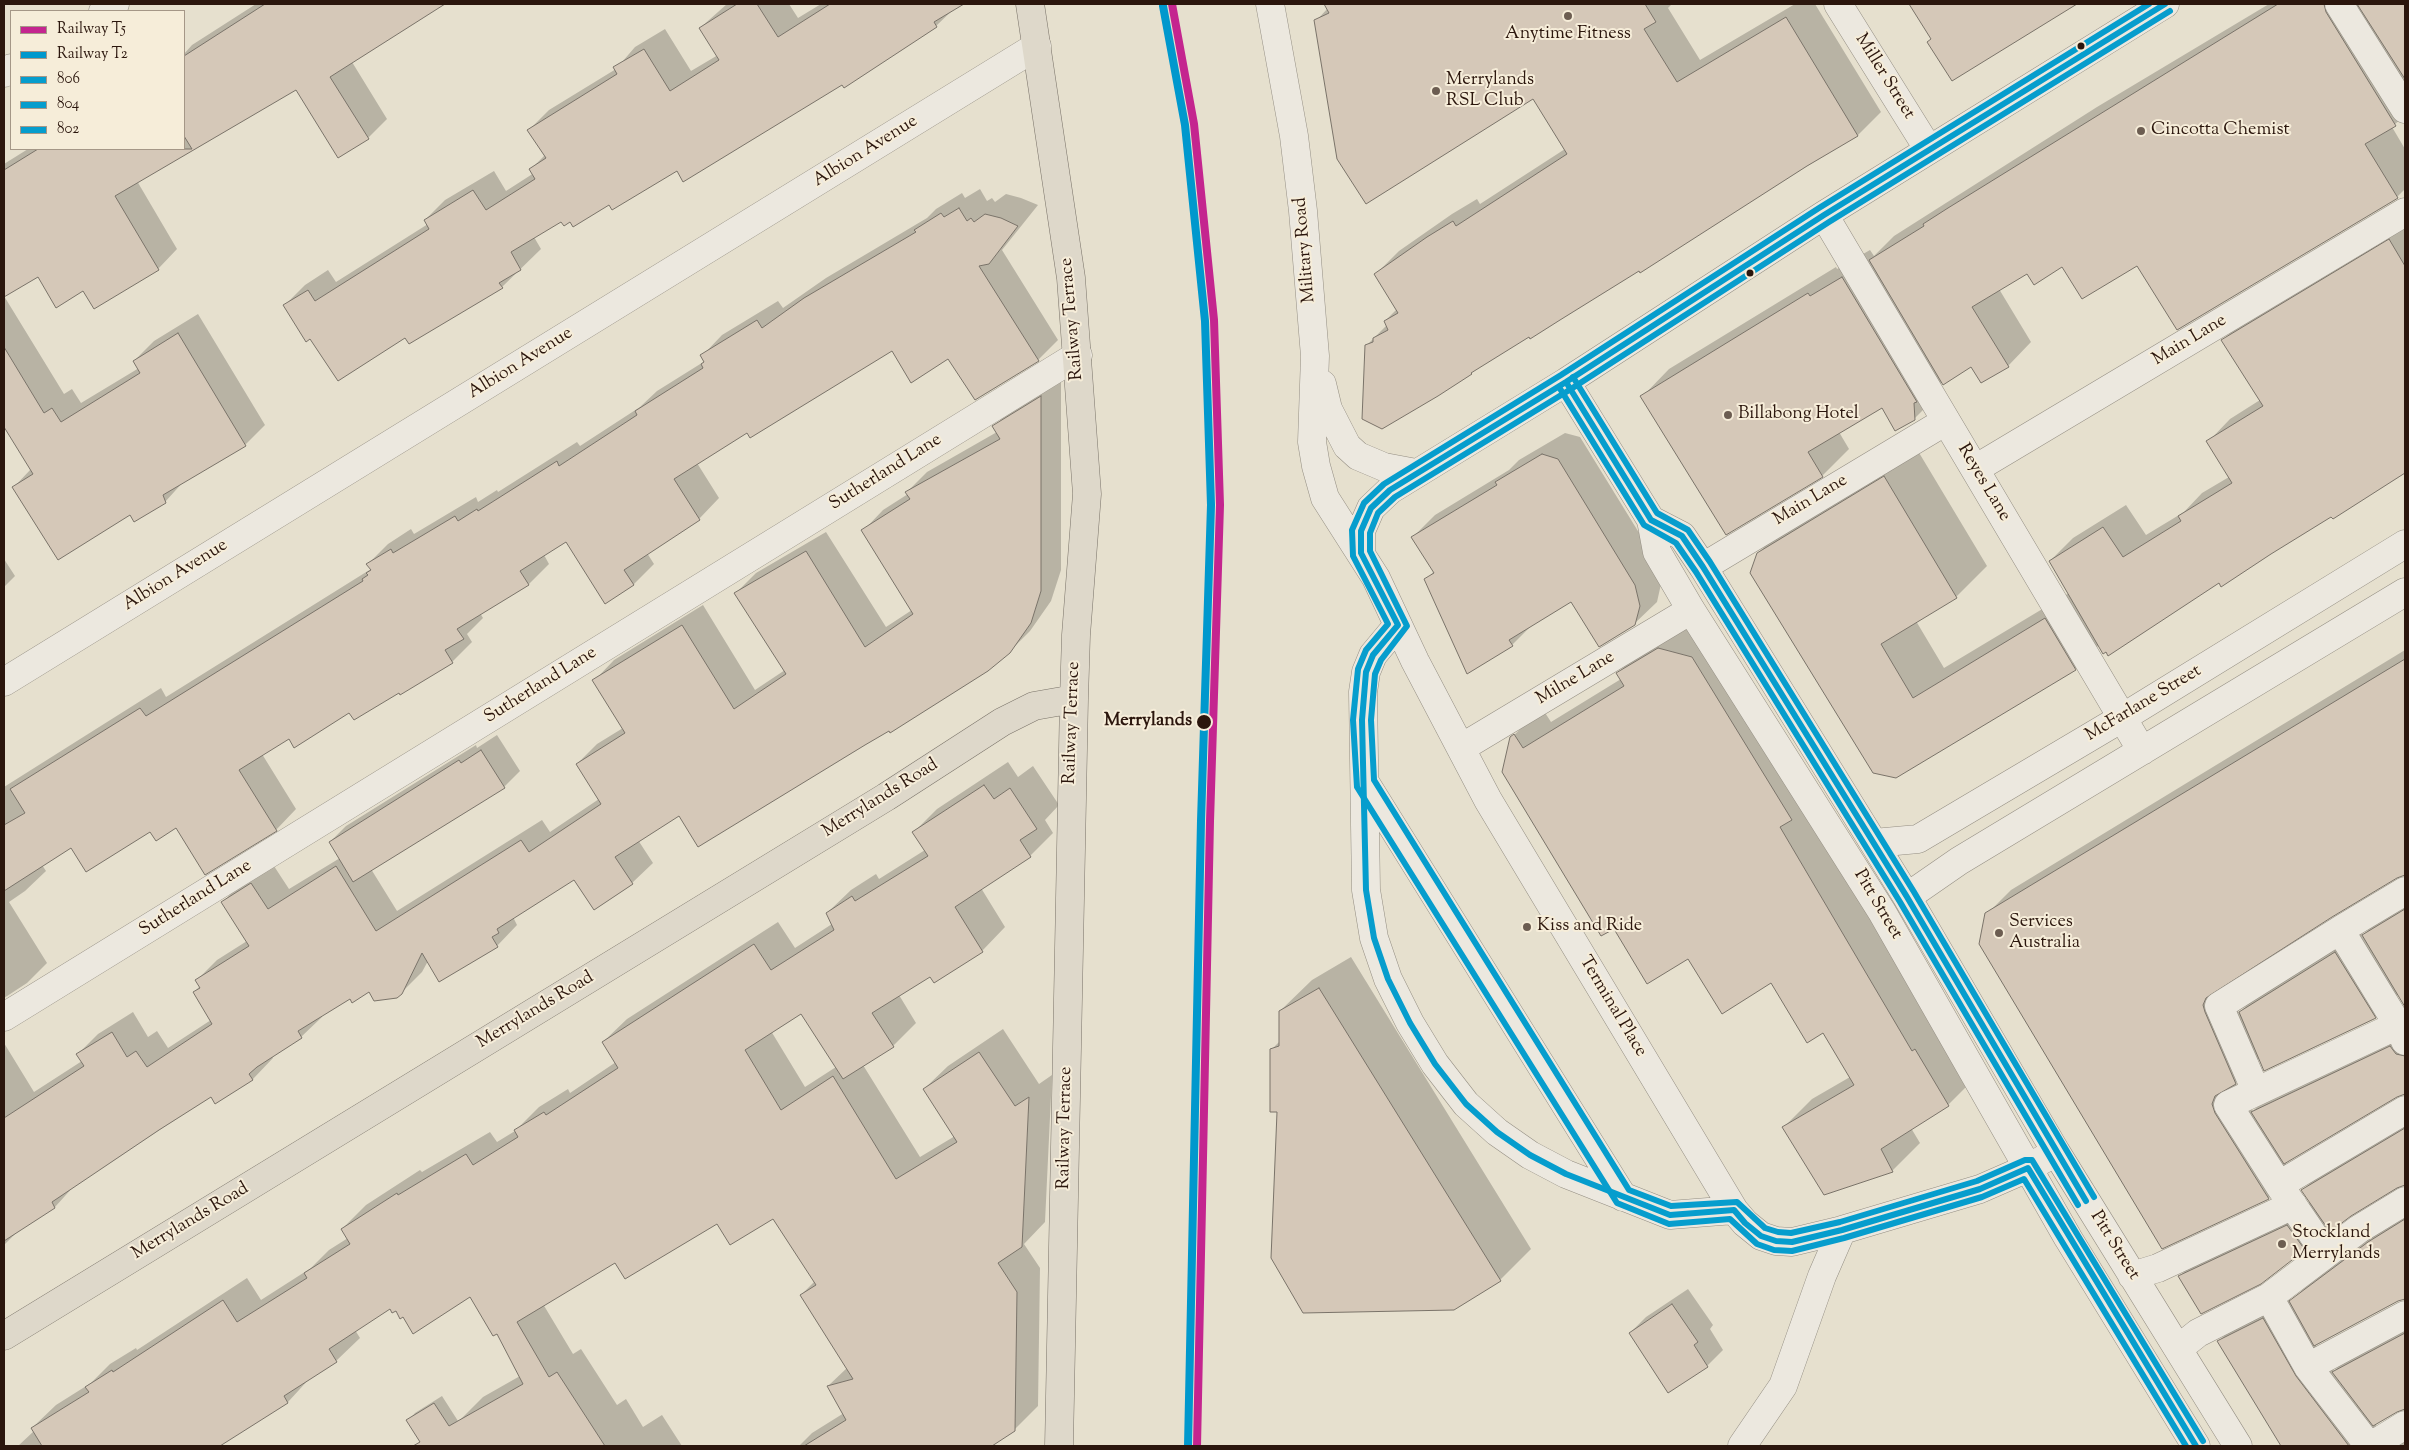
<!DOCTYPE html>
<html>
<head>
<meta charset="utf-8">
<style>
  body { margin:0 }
  #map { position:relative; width:2409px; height:1450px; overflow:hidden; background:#e6e0ce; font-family:"Sorts Mill Goudy",serif }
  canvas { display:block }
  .frame { position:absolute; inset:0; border:5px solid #2b160d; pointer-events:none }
  .legend { position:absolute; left:10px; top:10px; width:175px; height:140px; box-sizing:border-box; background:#f6edd9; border:1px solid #a59787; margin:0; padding:6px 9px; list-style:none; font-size:15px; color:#2b160d }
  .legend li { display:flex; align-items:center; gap:10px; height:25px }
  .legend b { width:25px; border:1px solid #a59787 }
</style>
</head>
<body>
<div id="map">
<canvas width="2409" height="1450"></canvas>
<div class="frame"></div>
<ul class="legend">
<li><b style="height:6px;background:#c4258f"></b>Railway T5</li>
<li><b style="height:6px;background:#0098cd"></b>Railway T2</li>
<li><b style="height:6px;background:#069dcd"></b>806</li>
<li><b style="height:6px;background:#069dcd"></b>804</li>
<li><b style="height:6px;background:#069dcd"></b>802</li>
</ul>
</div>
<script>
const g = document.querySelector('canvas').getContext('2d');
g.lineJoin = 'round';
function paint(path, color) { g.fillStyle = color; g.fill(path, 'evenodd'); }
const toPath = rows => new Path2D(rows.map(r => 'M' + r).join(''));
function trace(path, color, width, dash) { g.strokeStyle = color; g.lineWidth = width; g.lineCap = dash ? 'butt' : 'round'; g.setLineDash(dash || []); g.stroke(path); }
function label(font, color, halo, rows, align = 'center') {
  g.font = font + ' "Sorts Mill Goudy",serif'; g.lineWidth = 4; g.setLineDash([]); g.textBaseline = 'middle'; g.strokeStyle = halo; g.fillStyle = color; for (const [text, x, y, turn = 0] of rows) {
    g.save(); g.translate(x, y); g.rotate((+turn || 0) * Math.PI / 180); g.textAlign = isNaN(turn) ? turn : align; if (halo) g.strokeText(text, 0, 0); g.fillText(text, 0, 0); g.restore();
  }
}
const shadow = toPath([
  [256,4,437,4,352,62,387,119,368,138,296,89,137,181,177,249,158,269,83,289,38,275,4,295,4,164,28,149,184,149,184,54,192,45],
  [727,4,789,4,798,18,821,4,959,4,936,26,842,83,609,203,570,220,561,220,534,237,541,249,502,287,406,336,311,337,285,305,305,285,328,270,336,282,428,224,425,220,445,200,494,171,506,191,534,173,531,169,545,155,529,130,549,110,616,69,635,47,665,29,691,71,718,55,700,28],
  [1326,4,1672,4,1668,8,1700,60,1795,4,1815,4,1881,112,1858,135,1478,367,1437,395,1366,346,1387,325,1385,321,1397,309,1376,274,1399,251,1452,214,1477,199,1480,204,1565,149,1533,97,1316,21,1328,8],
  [1910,4,2075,4,1952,79,1933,38],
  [2269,4,2405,4,2405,115,2392,127,2405,149,2405,189,2397,197,2137,264,2062,265,2028,272,1999,289,2031,342,2008,366,1971,365,1941,378,1941,392,1914,419,1882,406,1839,432,1849,449,1822,476,1642,397,1669,369,1836,267,1837,269,1870,250,1874,256,1894,236,2097,107],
  [980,189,987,201,992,198,995,202,1006,194,1021,198,1038,205,1002,250,1058,340,1038,360,949,357,892,350,747,431,697,463,719,498,699,519,647,553,654,564,634,584,606,602,567,541,544,555,549,564,529,584,480,613,483,618,467,634,472,642,452,662,399,691,289,737,262,754,296,809,276,830,176,827,151,830,71,847,42,865,46,871,25,891,9,902,47,963,27,983,4,998,4,787,161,688,166,697,371,569,368,564,388,544,411,529,414,534,476,497,478,502,497,490,498,492,577,442,580,446,640,407,657,391,705,361,702,356,722,335,778,301,783,308,826,278,927,218,936,209,962,193,965,198],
  [2405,222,2405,473,2333,517,2332,515,2219,581,2099,645,2075,669,1896,777,1758,553,1790,522,1915,446,1987,566,1956,597,1916,621,1944,668,2069,593,2050,561,2073,538,2126,505,2146,535,2184,512,2202,493,2229,477,2208,442,2230,419,2260,400,2223,340,2246,317],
  [4,296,64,394,72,389,81,403,139,368,134,361,154,341,198,314,265,425,245,445,184,481,165,502,130,514,14,487,31,469,4,425],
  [1061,377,1061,570,1051,601,1030,631,1009,652,889,730,679,814,638,840,653,863,632,883,594,909,574,879,513,917,517,925,497,946,428,961,422,972,401,993,369,990,350,997,321,1015,322,1017,301,1037,272,1056,273,1058,253,1079,216,1103,211,1096,74,1186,55,1207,17,1232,4,1245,4,1043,34,1092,82,1061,78,1054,98,1034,133,1012,148,1037,157,1031,168,1048,211,1020,194,992,200,986,197,980,217,960,247,941,223,902,243,881,272,863,289,889,340,858,330,842,346,826,476,745,477,748,497,735,520,771,504,787,371,869,397,911,542,820,550,832,599,799,577,764,597,744,623,728,594,681,614,660,703,605,755,690,785,670,736,593,756,573,826,532,886,627,912,610,863,531,883,510,908,494,907,492,927,472,997,432,994,427,1014,406],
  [1565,433,1580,437,1657,562,1661,584,1657,602,1634,624,1571,600,1534,623,1512,645,1426,580,1434,571,1413,537,1435,515,1509,470,1519,460],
  [4,559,15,576,4,587],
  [1686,621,1720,630,1819,791,1976,1077,1948,1105,1911,1128,1920,1143,1892,1171,1784,1127,1812,1099,1850,1077,1823,1032,1772,981,1689,957,1511,738,1542,708,1551,722,1621,679,1617,674,1645,646],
  [2405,650,2405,874,2396,876,2227,983,2239,1013,2264,988,2359,929,2363,935,2387,912,2405,901,2405,1005,2399,994,2375,1017,2260,1058,2236,1082,2238,1089,2253,1111,2276,1088,2405,1027,2405,1093,2397,1095,2285,1162,2293,1174,2269,1198,2162,1247,1987,914,2011,890],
  [1008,762,1018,777,1033,766,1059,805,1045,820,1053,833,1030,856,981,888,1005,927,982,951,930,975,899,995,916,1023,893,1046,863,1065,920,1157,955,1136,924,1089,948,1066,1003,1029,1039,1084,1052,1075,1045,1222,1024,1244,1040,1268,1038,1406,1014,1430,990,1446,799,1446,812,1433,844,1413,828,1386,848,1367,801,1295,815,1281,774,1217,718,1222,616,1261,543,1304,573,1354,581,1349,617,1405,626,1399,643,1427,662,1415,682,1446,483,1446,459,1421,483,1397,520,1376,497,1332,470,1296,403,1315,390,1307,355,1330,360,1338,336,1361,310,1378,288,1402,217,1446,18,1446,34,1431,32,1428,56,1405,91,1383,110,1364,136,1348,137,1350,247,1278,261,1300,311,1268,329,1250,348,1238,342,1229,366,1205,420,1170,422,1172,490,1132,497,1142,515,1131,539,1107,568,1089,570,1093,616,1062,603,1042,627,1019,778,922,795,948,832,924,827,913,851,890,876,874,879,879,925,850,914,832,937,809],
  [801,1012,836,1067,805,1087,771,1031],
  [1351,957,1531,1249,1500,1280,1271,1050,1280,1041,1280,1011,1312,980],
  [2405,1119,2405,1184,2327,1226,2304,1250,2180,1276,2203,1252,2311,1202,2303,1190,2327,1166],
  [2405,1210,2405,1298,2397,1300,2315,1344,2334,1371,2357,1348,2405,1322,2405,1408,2396,1411,2375,1424,2381,1432,2405,1435,2405,1446,2282,1446,2219,1341,2243,1317,2287,1295,2291,1302,2315,1277],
  [1688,1289,1713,1325,1710,1329,1723,1350,1707,1366,1668,1391,1630,1333,1646,1317],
  [442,1396,458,1421,451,1428,408,1421,415,1413]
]);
const building = toPath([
  [265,4,445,4,330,77,369,139,338,158,296,90,115,196,159,270,94,309,83,291,56,308,38,277,4,297,4,170,38,149,192,149,184,136,184,56,265,4],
  [737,4,757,4,778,37,830,4,964,4,934,22,937,27,844,88,842,85,683,182,677,171,612,210,609,205,573,227,570,222,564,226,561,222,511,252,521,270,499,283,503,288,409,344,405,338,338,381,310,339,306,342,283,305,308,290,315,301,429,229,424,220,473,190,486,210,535,179,529,169,546,158,527,130,617,74,613,67,644,49,670,91,719,60,699,28,737,4],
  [1324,4,1645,4,1656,22,1644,29,1677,82,1786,17,1858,136,1807,166,1640,273,1639,271,1560,320,1530,339,1529,337,1471,373,1472,374,1438,396,1382,429,1362,419,1365,345,1373,342,1373,338,1388,330,1384,321,1398,313,1374,274,1427,237,1453,221,1456,226,1567,154,1533,99,1366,204,1337,159,1314,20,1329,13,1324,4],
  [1909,4,2077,4,1952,81,1927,42,1931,39,1909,4],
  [2278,4,2324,4,2326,12,2396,126,2365,144,2398,198,2177,330,2137,266,2082,299,2062,267,2034,285,2027,274,1972,307,2009,367,1981,383,1971,367,1943,385,1869,260,1924,226,1923,224,1948,208,2278,4],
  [2357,4,2405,4,2405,79,2357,4],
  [959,208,967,221,971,218,974,222,985,214,1001,218,1018,226,989,264,979,266,1039,361,975,400,948,359,911,383,892,351,750,438,747,433,674,479,700,520,624,570,634,585,605,604,566,542,520,571,529,585,457,629,464,639,445,650,453,663,400,695,399,693,354,720,349,713,294,748,289,739,239,770,277,831,205,875,176,828,156,841,150,832,86,872,71,848,4,891,4,825,25,813,10,789,140,708,146,716,363,581,362,579,368,575,366,573,371,570,366,564,391,549,393,553,455,516,458,521,477,509,478,511,557,461,559,466,637,415,635,411,703,368,701,364,704,362,700,355,757,320,762,328,804,298,916,232,914,230,941,213,944,217,959,208],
  [2389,239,2405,266,2405,473,2333,519,2331,517,2271,554,2221,587,2219,583,2108,656,2106,652,2103,654,2049,561,2103,527,2123,557,2181,521,2178,516,2232,483,2206,441,2263,406,2221,340,2389,239],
  [1842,277,1917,402,1914,403,1915,420,1895,431,1882,408,1808,452,1823,477,1726,535,1640,396,1808,293,1810,296,1842,277],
  [178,333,246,446,163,495,166,503,134,522,130,515,58,560,12,487,33,474,4,427,4,347,44,413,52,408,61,422,140,373,133,361,178,333],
  [1041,396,1041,591,1031,623,1010,653,988,671,890,733,889,731,865,745,698,847,679,816,615,857,633,884,594,910,574,880,497,929,499,933,492,937,498,947,439,982,422,953,402,994,397,998,374,1001,369,992,352,1003,350,999,298,1031,302,1038,257,1067,249,1074,253,1080,215,1104,211,1097,159,1130,52,1202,55,1208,4,1241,4,1118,84,1066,76,1054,112,1032,127,1057,136,1051,147,1067,212,1024,193,992,200,988,195,980,249,946,221,902,251,883,268,909,336,866,376,931,521,840,529,852,601,804,576,764,625,733,592,680,682,625,734,709,786,674,734,593,806,551,865,647,913,614,861,530,910,499,905,492,1000,439,992,426,1041,396],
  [1542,454,1558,459,1635,585,1640,606,1635,625,1599,647,1571,602,1509,640,1513,646,1467,674,1424,579,1434,573,1411,537,1497,485,1495,482,1542,454],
  [1884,476,1957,598,1881,644,1913,698,2045,618,2076,670,1896,778,1873,773,1750,573,1757,553,1884,476],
  [1658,648,1692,657,1792,820,1780,827,1912,1051,1915,1049,1949,1106,1881,1149,1893,1172,1824,1195,1782,1127,1854,1085,1823,1033,1807,1043,1771,983,1722,1014,1688,959,1647,984,1614,929,1601,936,1502,772,1510,737,1514,734,1523,748,1624,686,1616,673,1658,648],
  [2405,659,2405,875,2397,878,2332,917,2206,998,2203,1005,2205,1012,2236,1084,2215,1096,2212,1104,2215,1113,2269,1199,2162,1249,1979,944,1985,913,2405,659],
  [481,750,505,788,353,882,329,842,459,760,461,763,481,750],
  [984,785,994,799,1010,788,1037,829,1020,840,1031,857,955,907,983,952,934,983,930,977,872,1013,894,1047,843,1079,801,1014,745,1050,781,1110,833,1076,896,1179,957,1142,923,1089,979,1052,1015,1106,1029,1097,1022,1247,998,1263,1017,1292,1015,1431,992,1446,804,1446,846,1420,827,1386,853,1379,800,1295,816,1285,773,1219,730,1245,717,1224,625,1279,615,1263,517,1322,549,1377,557,1372,605,1446,413,1446,420,1442,406,1420,434,1403,449,1426,523,1384,497,1334,493,1336,470,1297,413,1334,403,1317,400,1319,396,1311,392,1313,390,1309,329,1349,337,1362,284,1396,288,1403,220,1446,42,1446,31,1428,89,1392,85,1387,112,1370,113,1372,223,1300,237,1322,307,1278,304,1273,350,1244,341,1229,397,1193,398,1195,466,1154,473,1165,518,1137,514,1130,544,1112,546,1115,618,1068,602,1042,754,944,771,970,834,930,826,913,852,896,855,901,928,856,912,832,984,785],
  [2405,909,2405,1007,2362,935,2405,909],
  [2335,952,2376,1018,2264,1071,2239,1012,2335,952],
  [1319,988,1501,1281,1454,1310,1303,1313,1271,1258,1277,1112,1270,1112,1270,1049,1279,1046,1279,1011,1319,988],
  [2390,1046,2396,1054,2405,1056,2405,1094,2397,1097,2284,1164,2251,1112,2390,1046],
  [2405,1128,2405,1185,2397,1188,2351,1216,2330,1232,2301,1190,2405,1128],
  [2405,1219,2405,1299,2398,1301,2314,1346,2289,1301,2368,1242,2405,1219],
  [2287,1225,2305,1250,2261,1284,2201,1314,2178,1276,2287,1225],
  [1672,1304,1698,1342,1694,1345,1708,1367,1668,1393,1629,1333,1672,1304],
  [2263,1318,2296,1376,2349,1446,2281,1446,2217,1341,2263,1318],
  [2405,1333,2405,1409,2397,1412,2373,1426,2332,1372,2405,1333]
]);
const minor = toPath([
  [1270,4,1294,136,1303,211,1315,356,1312,442,1316,466,1325,498,1376,578,1415,661,1488,800,1734,1210,1745,1223,1761,1236,1776,1241,1792,1242,1842,1230,1980,1189,2028,1168,2056,1152],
  [1838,4,1929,150],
  [2339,4,2405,109],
  [103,11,115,4],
  [4,73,11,68],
  [1824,215,2142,751],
  [1566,382,1651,520,1657,552,1691,610,1882,912,2068,1238,2196,1446],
  [1322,384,1328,409,1347,446,1358,456,1384,467,1416,473],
  [1975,469,2405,212],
  [1651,520,1682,536,1703,567,1907,897,2056,1152,2238,1446],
  [1361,553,1361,531,1371,508,1390,490,1566,382,1824,215,2165,4],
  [1703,567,1946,421],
  [1398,625,1373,655,1366,672,1363,692,1366,890,1374,938,1388,979,1410,1023,1435,1064,1466,1104,1497,1132,1530,1155,1566,1174,1670,1215,1734,1210],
  [4,682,1037,46],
  [1461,748,1691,610],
  [1366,784,1623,1197],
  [1874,843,1918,839,2122,718,2405,544],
  [2405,891,2340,930,2398,1025,2405,1022],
  [1907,897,1959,861,2405,592],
  [4,1017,1078,355],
  [2256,1091,2219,1006,2340,930],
  [2279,1185,2405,1110],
  [2326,1254,2279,1185,2228,1105,2398,1025,2405,1041],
  [2132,1276,2158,1268,2293,1205],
  [2178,1349,2198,1333,2269,1297],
  [2308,1367,2405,1315],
  [1742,1446,1783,1386,1822,1276,1842,1230],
  [2369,1446,2308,1367,2269,1297,2359,1229,2405,1201],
  [2371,1446,2405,1425]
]);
const major = toPath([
  [1030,4,1071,278,1087,494,1076,635,1074,699,1059,1446],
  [4,1336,886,797,1002,722,1034,706,1074,699]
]);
const bus1 = toPath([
  [2165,4,1824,215,1566,382,1390,490,1371,508,1361,531,1361,553,1398,625,1373,655,1366,672,1362,720,1366,890,1374,938,1388,979,1410,1023,1435,1064,1466,1104,1497,1132,1530,1155,1566,1174,1670,1215,1734,1210,1745,1223,1761,1236,1776,1241,1792,1242,1842,1230,1980,1189,2028,1168,2196,1446],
  [1566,382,1651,520,1682,536,1703,567,1907,897,2086,1201]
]);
const bus2 = toPath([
  [2149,4,1819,208,1561,375,1384,484,1364,503,1352,530,1353,556,1388,624,1366,650,1358,669,1353,720,1357,787,1617,1203,1669,1224,1730,1219,1757,1244,1774,1250,1792,1251,1844,1238,1982,1197,2024,1179,2186,1446],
  [1559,387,1644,525,1676,543,1696,572,1900,902,2078,1205]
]);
const bus3 = toPath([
  [2170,11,1829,222,1571,389,1395,497,1378,513,1370,533,1370,551,1407,626,1381,660,1375,674,1371,720,1374,780,1629,1190,1671,1206,1737,1202,1765,1228,1778,1232,1791,1233,1840,1222,1977,1181,2025,1160,2032,1160,2203,1441],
  [1573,377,1657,513,1688,530,1710,562,1914,892,2094,1197]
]);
const rail1 = toPath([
  [1172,4,1194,124,1214,320,1220,505,1210,821,1197,1446]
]);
const rail2 = toPath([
  [1163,6,1185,125,1205,321,1211,505,1201,821,1188,1446]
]);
const markers = [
  [1568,16,5,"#6c5d51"],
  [2081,46,4.5,"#2b160d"],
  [1436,91,5,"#6c5d51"],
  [2141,131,5,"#6c5d51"],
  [1750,273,4.5,"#2b160d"],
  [1728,415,5,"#6c5d51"],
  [1204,722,8,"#2b160d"],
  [1527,927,5,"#6c5d51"],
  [1999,933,5,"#6c5d51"],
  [2282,1244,5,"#6c5d51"]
];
const poiNames = [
  ["Anytime Fitness",1568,35,"center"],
  ["Merrylands",1446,81],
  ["RSL Club",1446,102],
  ["Cincotta Chemist",2151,131],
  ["Billabong Hotel",1738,415],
  ["Services",2009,923],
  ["Australia",2009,944],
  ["Kiss and Ride",1537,927],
  ["Stockland",2292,1234],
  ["Merrylands",2292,1255]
];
const streetNames = [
  ["Miller Street",1884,77,58],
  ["Albion Avenue",866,152,-32],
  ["Military Road",1306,250,-95],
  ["Railway Terrace",1073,319,-95],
  ["Main Lane",2190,341,-31],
  ["Albion Avenue",521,364,-32],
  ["Sutherland Lane",886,473,-32],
  ["Reyes Lane",1983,483,59],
  ["Main Lane",1811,501,-31],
  ["Albion Avenue",176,576,-32],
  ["Milne Lane",1576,679,-31],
  ["Sutherland Lane",541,686,-32],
  ["McFarlane Street",2144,704,-31],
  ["Railway Terrace",1073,723,-88],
  ["Merrylands Road",881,799,-32],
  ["Sutherland Lane",196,899,-32],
  ["Pitt Street",1877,905,59],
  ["Terminal Place",1612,1007,59],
  ["Merrylands Road",536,1011,-31],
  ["Railway Terrace",1066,1128,-89],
  ["Merrylands Road",191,1222,-31],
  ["Pitt Street",2114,1246,58]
];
const stopNames = [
  ["Merrylands",1192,722]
];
paint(shadow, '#0003');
paint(building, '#d5c8b8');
trace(building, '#7a7369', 1);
trace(minor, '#948e83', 29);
trace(major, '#7a7369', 29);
trace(minor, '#ece8df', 28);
trace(major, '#ded8ca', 28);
trace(bus1, '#069dcd', 6);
trace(bus2, '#069dcd', 6);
trace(bus3, '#069dcd', 6);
trace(rail1, '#c4258f', 8);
trace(rail2, '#0098cd', 8);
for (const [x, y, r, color] of markers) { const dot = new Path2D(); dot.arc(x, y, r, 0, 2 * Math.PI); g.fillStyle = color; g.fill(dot); trace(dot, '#f6edd9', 2); }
label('18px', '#2b160d', '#f6edd9', poiNames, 'left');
label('18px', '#2b160d', '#f6edd9', streetNames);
label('bold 18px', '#2b160d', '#f6edd9', stopNames, 'right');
</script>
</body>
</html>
